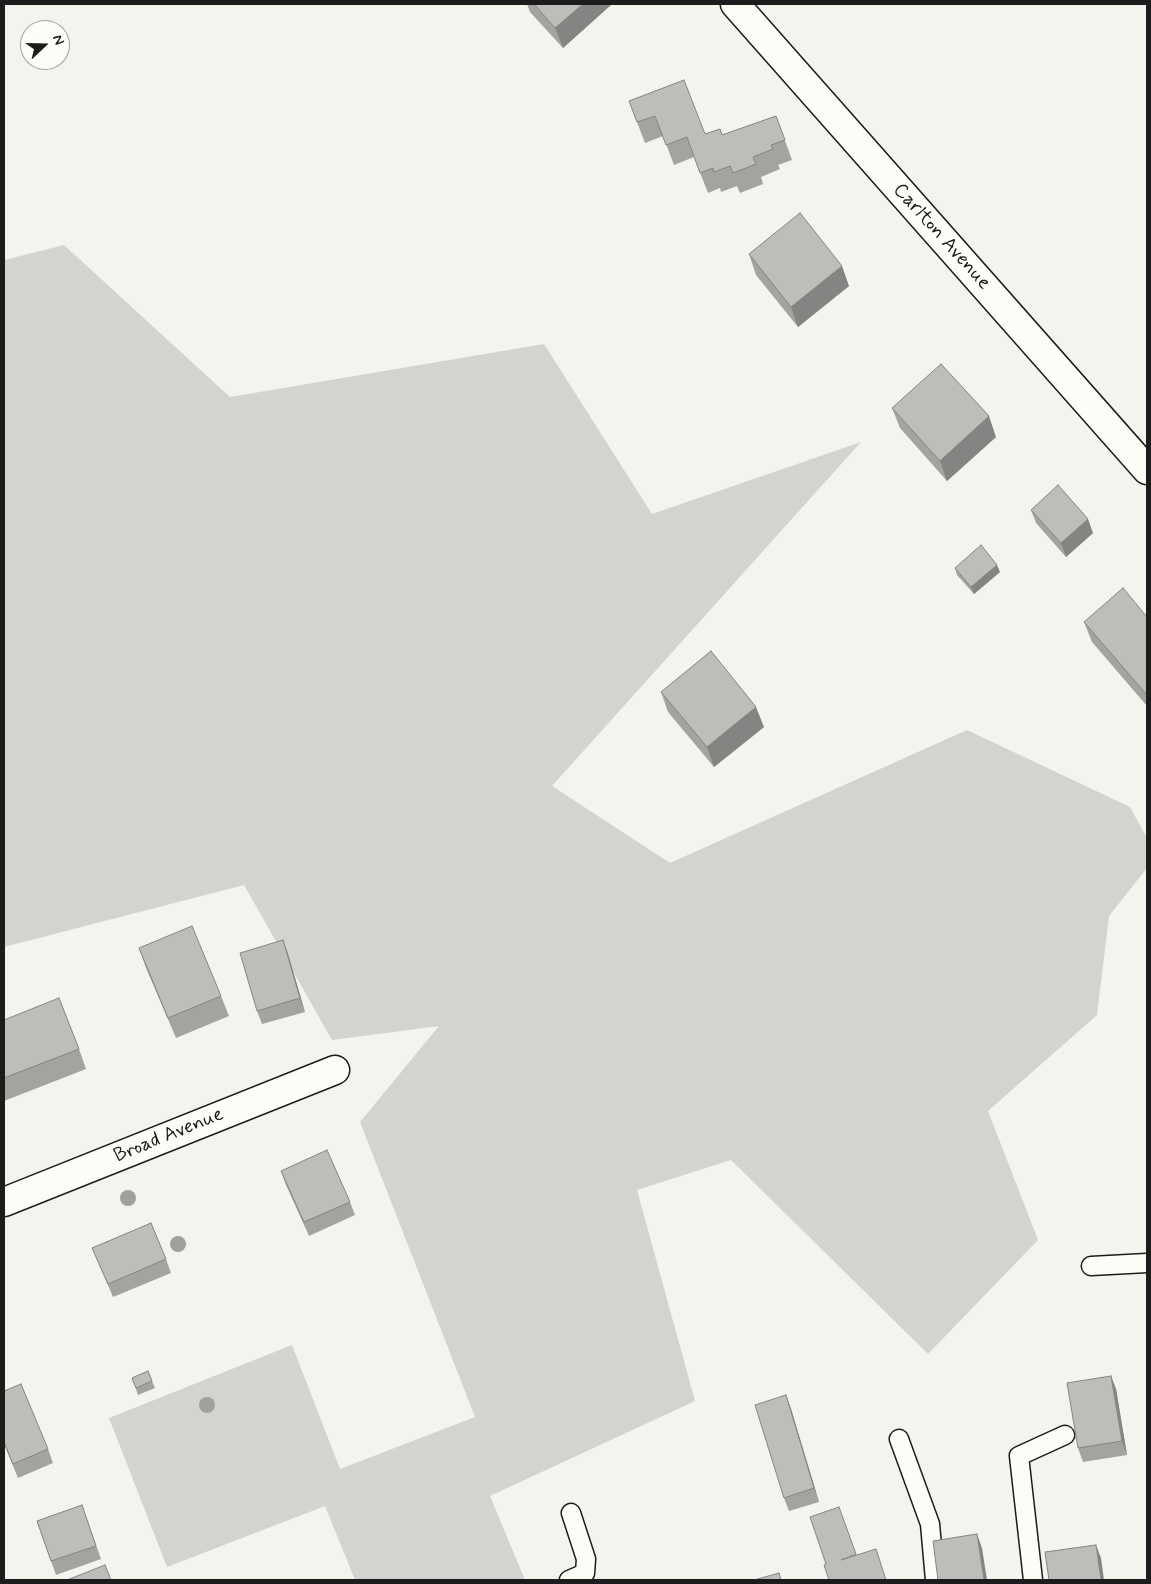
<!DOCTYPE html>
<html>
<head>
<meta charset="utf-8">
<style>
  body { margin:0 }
  #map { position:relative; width:1151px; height:1584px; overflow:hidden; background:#f4f3ee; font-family:Mynerve,sans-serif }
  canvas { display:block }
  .frame { position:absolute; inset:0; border:5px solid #1c1c1c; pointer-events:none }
  .north { position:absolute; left:20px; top:20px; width:50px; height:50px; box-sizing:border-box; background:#fdfcf7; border:1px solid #a3a29f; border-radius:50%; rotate:69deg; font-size:14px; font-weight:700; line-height:20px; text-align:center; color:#1c1c1c }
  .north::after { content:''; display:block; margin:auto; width:18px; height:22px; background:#1c1c1c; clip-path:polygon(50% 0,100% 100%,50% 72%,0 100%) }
</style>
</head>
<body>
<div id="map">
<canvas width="1151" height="1584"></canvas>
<div class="frame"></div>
<div class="north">N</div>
</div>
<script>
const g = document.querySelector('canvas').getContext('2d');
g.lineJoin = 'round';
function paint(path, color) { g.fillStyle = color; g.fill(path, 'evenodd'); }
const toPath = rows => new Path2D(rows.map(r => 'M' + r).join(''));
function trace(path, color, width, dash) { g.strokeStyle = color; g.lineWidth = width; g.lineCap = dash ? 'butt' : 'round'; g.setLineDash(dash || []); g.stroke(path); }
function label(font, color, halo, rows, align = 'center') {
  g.font = font + ' Mynerve,sans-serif'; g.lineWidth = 4; g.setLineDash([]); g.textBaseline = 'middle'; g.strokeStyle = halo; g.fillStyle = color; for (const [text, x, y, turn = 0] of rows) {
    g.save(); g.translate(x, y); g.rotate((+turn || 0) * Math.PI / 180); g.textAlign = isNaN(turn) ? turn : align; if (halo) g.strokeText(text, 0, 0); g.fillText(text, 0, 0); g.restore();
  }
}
const green = toPath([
  [64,245,230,397,544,344,652,514,861,442,552,786,670,863,967,730,1130,807,1147,838,1147,868,1109,916,1097,1015,988,1111,1038,1240,928,1354,731,1160,637,1190,695,1401,490,1496,525,1580,355,1580,325,1506,167,1567,109,1418,292,1345,340,1469,475,1417,360,1122,439,1026,332,1040,244,885,4,947,4,260]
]);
const service = toPath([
  [1091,1266,1147,1263],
  [899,1439,930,1524,935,1580],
  [569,1580,585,1573,586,1559,571,1513],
  [1033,1580,1019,1456,1065,1435]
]);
const minor = toPath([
  [4,1202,335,1070]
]);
const tertiary = toPath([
  [735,4,1147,470]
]);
const trees = [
  [128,1198],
  [178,1244],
  [207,1405]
];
const wall = toPath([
  [527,4,612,4,563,48,530,12],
  [629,101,705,134,722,135,776,116,792,160,778,165,780,169,761,177,763,184,740,193,737,186,721,192,720,188,708,193,694,157,674,165,663,136,645,143],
  [749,254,849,286,798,327,756,275],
  [892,408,996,437,947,481,900,428],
  [1031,510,1093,533,1066,557,1036,523],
  [955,568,1000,572,974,594,957,575],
  [1147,617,1147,706,1092,642,1084,622],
  [661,692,764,727,714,767,668,712],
  [283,940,288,954,305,1012,262,1024,257,1011],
  [139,948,221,996,229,1016,176,1038,146,968],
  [4,1020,79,1049,86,1069,4,1101],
  [281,1171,350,1202,355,1215,309,1236,286,1185],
  [92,1248,166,1259,171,1273,113,1297],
  [1111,1376,1116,1389,1127,1455,1083,1462,1078,1448],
  [132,1378,152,1381,155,1388,138,1395],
  [4,1391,48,1449,53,1463,18,1478,4,1444],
  [786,1395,791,1409,819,1502,789,1511,784,1498],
  [82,1505,101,1559,56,1575,37,1521]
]);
const shadedWall = toPath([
  [583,4,612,4,563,48,555,28],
  [842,266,849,286,798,327,791,307],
  [989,416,996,437,947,481,940,461],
  [1088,519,1093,533,1066,557,1061,543],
  [997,565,1000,572,974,594,971,587],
  [756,707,764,727,714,767,707,747],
  [283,940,288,954,305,1012,300,998],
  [1111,1376,1116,1389,1127,1455,1122,1441],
  [786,1395,791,1409,819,1502,814,1488],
  [977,1534,982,1548,987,1580,984,1580],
  [1096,1545,1101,1558,1104,1580,1101,1580]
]);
const building = toPath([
  [534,4,583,4,555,28,534,4],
  [684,80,705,134,720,129,722,135,776,116,785,140,771,145,773,149,753,157,756,164,733,173,730,166,714,172,713,168,700,173,687,137,666,145,655,116,637,122,629,101,684,80],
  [800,213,842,266,791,307,749,254,800,213],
  [941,364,989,416,940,461,892,408,941,364],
  [1058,485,1088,519,1061,543,1031,510,1058,485],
  [981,545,997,565,971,587,955,568,981,545],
  [1123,588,1147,617,1147,695,1084,622,1123,588],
  [711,651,756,707,707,747,661,692,711,651],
  [192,926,221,996,168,1018,139,948,192,926],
  [283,940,300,998,257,1011,240,953,283,940],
  [59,998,79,1049,4,1078,4,1020,59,998],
  [327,1150,350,1202,304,1222,281,1171,327,1150],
  [151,1223,166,1259,108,1284,92,1248,151,1223],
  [148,1371,152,1381,136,1388,132,1378,148,1371],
  [1111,1376,1122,1441,1078,1448,1067,1383,1111,1376],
  [21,1384,48,1449,13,1464,4,1442,4,1391,21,1384],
  [786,1395,814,1488,784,1498,755,1405,786,1395],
  [82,1505,96,1546,51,1561,37,1521,82,1505],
  [839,1507,856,1554,841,1560,876,1549,886,1580,829,1580,824,1565,826,1564,810,1517,839,1507],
  [977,1534,984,1580,938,1580,933,1541,977,1534],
  [1096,1545,1101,1580,1049,1580,1045,1552,1096,1545],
  [105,1565,111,1580,67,1580,105,1565],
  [779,1573,781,1580,754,1580,779,1573]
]);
const streetNames = [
  ["Carlton Avenue",941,237,48],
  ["Broad Avenue",169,1136,-22]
];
paint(green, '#d4d3cf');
trace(service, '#1c1c1c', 21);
trace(minor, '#1c1c1c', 31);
trace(tertiary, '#1c1c1c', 31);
trace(service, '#fdfcf7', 18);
trace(minor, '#fdfcf7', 28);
trace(tertiary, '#fdfcf7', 28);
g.fillStyle = '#a0a09d';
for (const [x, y] of trees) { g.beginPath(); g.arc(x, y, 8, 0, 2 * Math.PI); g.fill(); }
paint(wall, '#a3a3a0');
paint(shadedWall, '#858482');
paint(building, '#bebdba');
trace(building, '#858482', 1);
label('20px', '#1c1c1c', '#fdfcf7', streetNames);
</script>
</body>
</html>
